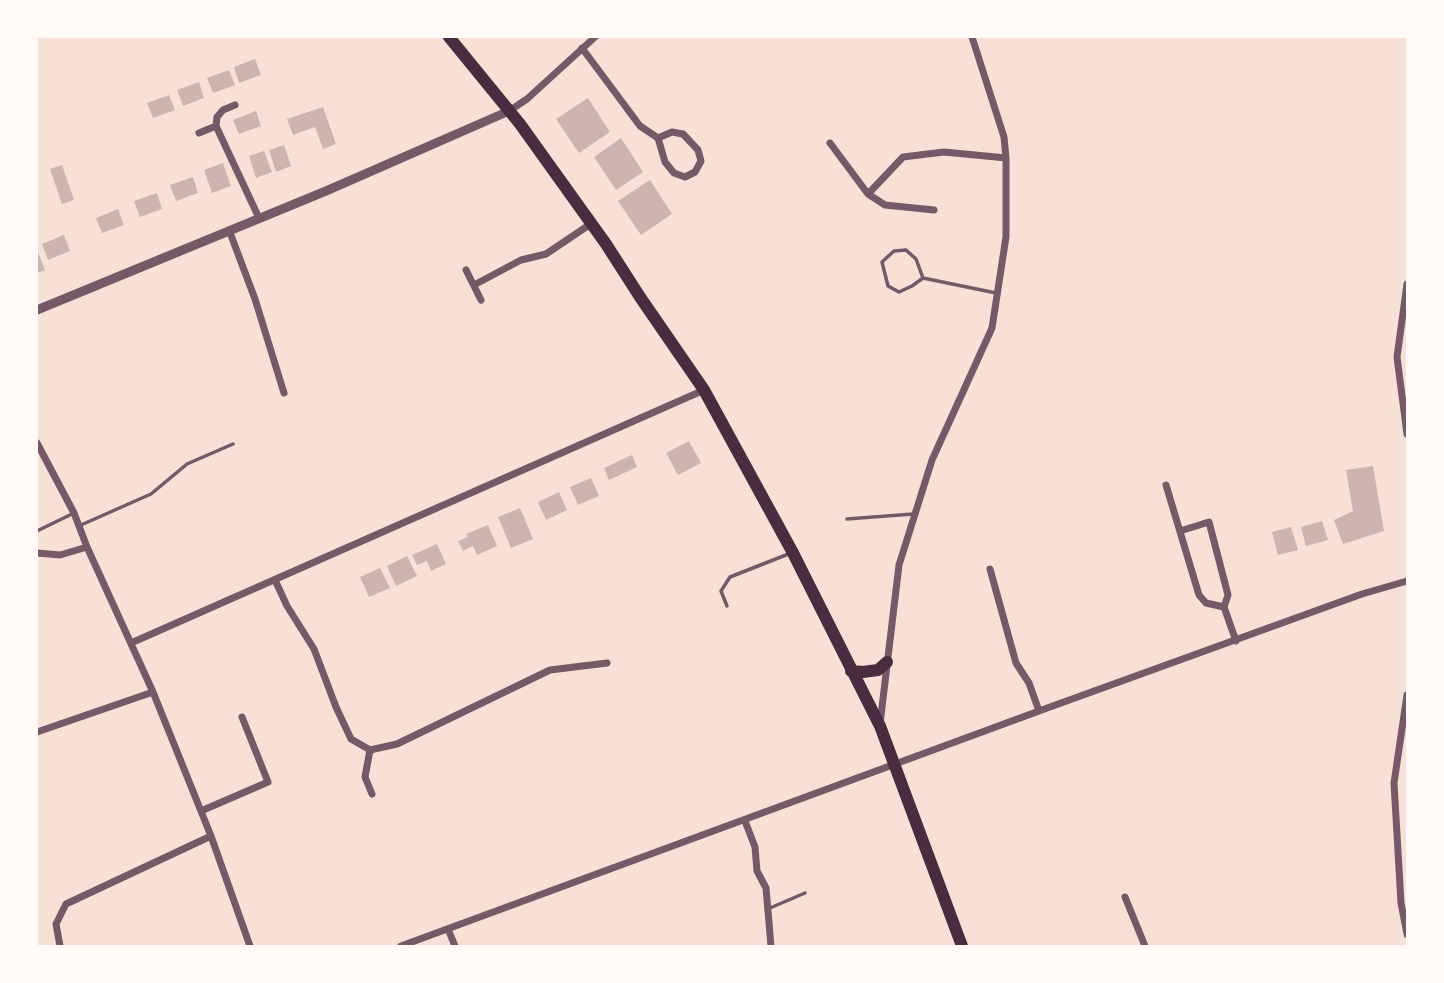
<!DOCTYPE html>
<html>
<head>
<meta charset="utf-8">
<style>
  body { margin:0 }
  #map { position:relative; width:1444px; height:983px; overflow:hidden; background:#f7e1d7; font-family:Roboto,sans-serif }
  canvas { display:block }
  .frame { position:absolute; inset:0; border:38px solid #fffaf5; pointer-events:none }
</style>
</head>
<body>
<div id="map">
<canvas width="1444" height="983"></canvas>
<div class="frame"></div>
</div>
<script>
const g = document.querySelector('canvas').getContext('2d');
g.lineJoin = 'round';
function paint(path, color) { g.fillStyle = color; g.fill(path, 'evenodd'); }
const toPath = rows => new Path2D(rows.map(r => 'M' + r).join(''));
function trace(path, color, width, dash) { g.strokeStyle = color; g.lineWidth = width; g.lineCap = dash ? 'butt' : 'round'; g.setLineDash(dash || []); g.stroke(path); }
const building = toPath([
  [255,59,261,75,239,83,234,67],
  [229,70,235,85,213,93,207,78],
  [199,82,204,98,183,106,177,90],
  [169,95,175,110,153,118,147,103],
  [588,98,610,132,579,153,556,119],
  [323,107,336,144,323,149,315,127,293,135,287,119],
  [256,111,261,126,239,134,233,120],
  [621,138,643,172,616,190,594,157],
  [284,145,291,166,276,172,269,150],
  [264,151,272,172,256,178,249,156],
  [223,163,231,186,212,193,204,170],
  [62,165,74,200,62,204,50,169],
  [193,177,198,193,176,201,170,185],
  [650,180,672,214,641,235,618,201],
  [157,193,162,209,140,217,134,201],
  [118,209,124,225,102,233,96,218],
  [64,235,70,251,48,260,42,244],
  [37,250,45,270,37,273],
  [689,441,701,463,678,475,666,453],
  [632,455,637,467,609,480,604,468],
  [1373,466,1384,531,1343,544,1334,520,1353,511,1346,470],
  [591,478,599,496,578,505,570,487],
  [559,492,567,510,546,520,538,502],
  [520,508,533,539,511,548,498,517],
  [1322,521,1328,540,1306,546,1301,527],
  [488,525,497,546,477,555,473,546,463,551,458,541,468,537,466,534],
  [1291,527,1298,550,1278,555,1272,532],
  [437,544,446,564,431,571,427,561,417,565,412,555],
  [407,556,417,576,396,586,387,566],
  [380,568,390,588,369,597,360,577]
]);
const service = toPath([
  [906,250,916,259,923,278,912,286,899,292,888,286,882,262,894,251,906,250],
  [923,278,996,293],
  [847,519,913,514],
  [81,525,151,494,187,464,233,444],
  [37,531,72,514],
  [727,606,721,591,730,577,791,553],
  [770,908,805,893]
]);
const minor = toPath([
  [582,48,640,126,658,138,672,132,683,134,698,150,701,161,695,172,685,177,674,173,665,162,658,138],
  [235,105,223,110,217,117,216,126,259,218],
  [509,111,527,99,595,37],
  [199,133,216,126],
  [830,143,868,194,885,205,934,210],
  [868,194,903,157,944,152,1006,158],
  [229,230,255,299,284,393],
  [466,270,481,300],
  [1407,284,1397,357,1407,434],
  [474,285,521,260,546,254,592,223],
  [37,443,74,513,87,547,153,692,211,836,250,946],
  [1166,485,1199,595,1206,603,1224,607,1236,641],
  [1180,531,1209,522,1228,595,1224,607],
  [37,553,60,555,87,547],
  [990,569,1016,663,1029,683,1039,711],
  [275,580,287,606,314,649,336,707,351,739,370,750,397,744,550,670,607,663],
  [131,643,704,390],
  [1407,695,1394,783,1401,903,1407,934],
  [880,724,899,565,932,460,992,328,1006,237,1006,158,1004,137,972,37],
  [37,732,153,692],
  [370,750,365,777,372,794],
  [201,811,268,782,242,717],
  [745,821,755,847,757,871,766,888,771,946],
  [1125,897,1145,946],
  [448,929,455,946],
  [60,946,56,924,66,904,211,836],
  [401,946,1039,711,1362,594,1407,581]
]);
const tertiary = toPath([
  [37,310,326,191,509,111]
]);
const trunk = toPath([
  [449,37,520,124,606,244,640,297,704,390,793,553,880,726,962,946],
  [851,671,863,672,878,670,887,662]
]);
paint(building, '#ccb4b1');
trace(service, '#755966', 3.5);
trace(minor, '#755966', 7);
trace(tertiary, '#755966', 9);
trace(trunk, '#4a2c40', 12);
</script>
</body>
</html>
